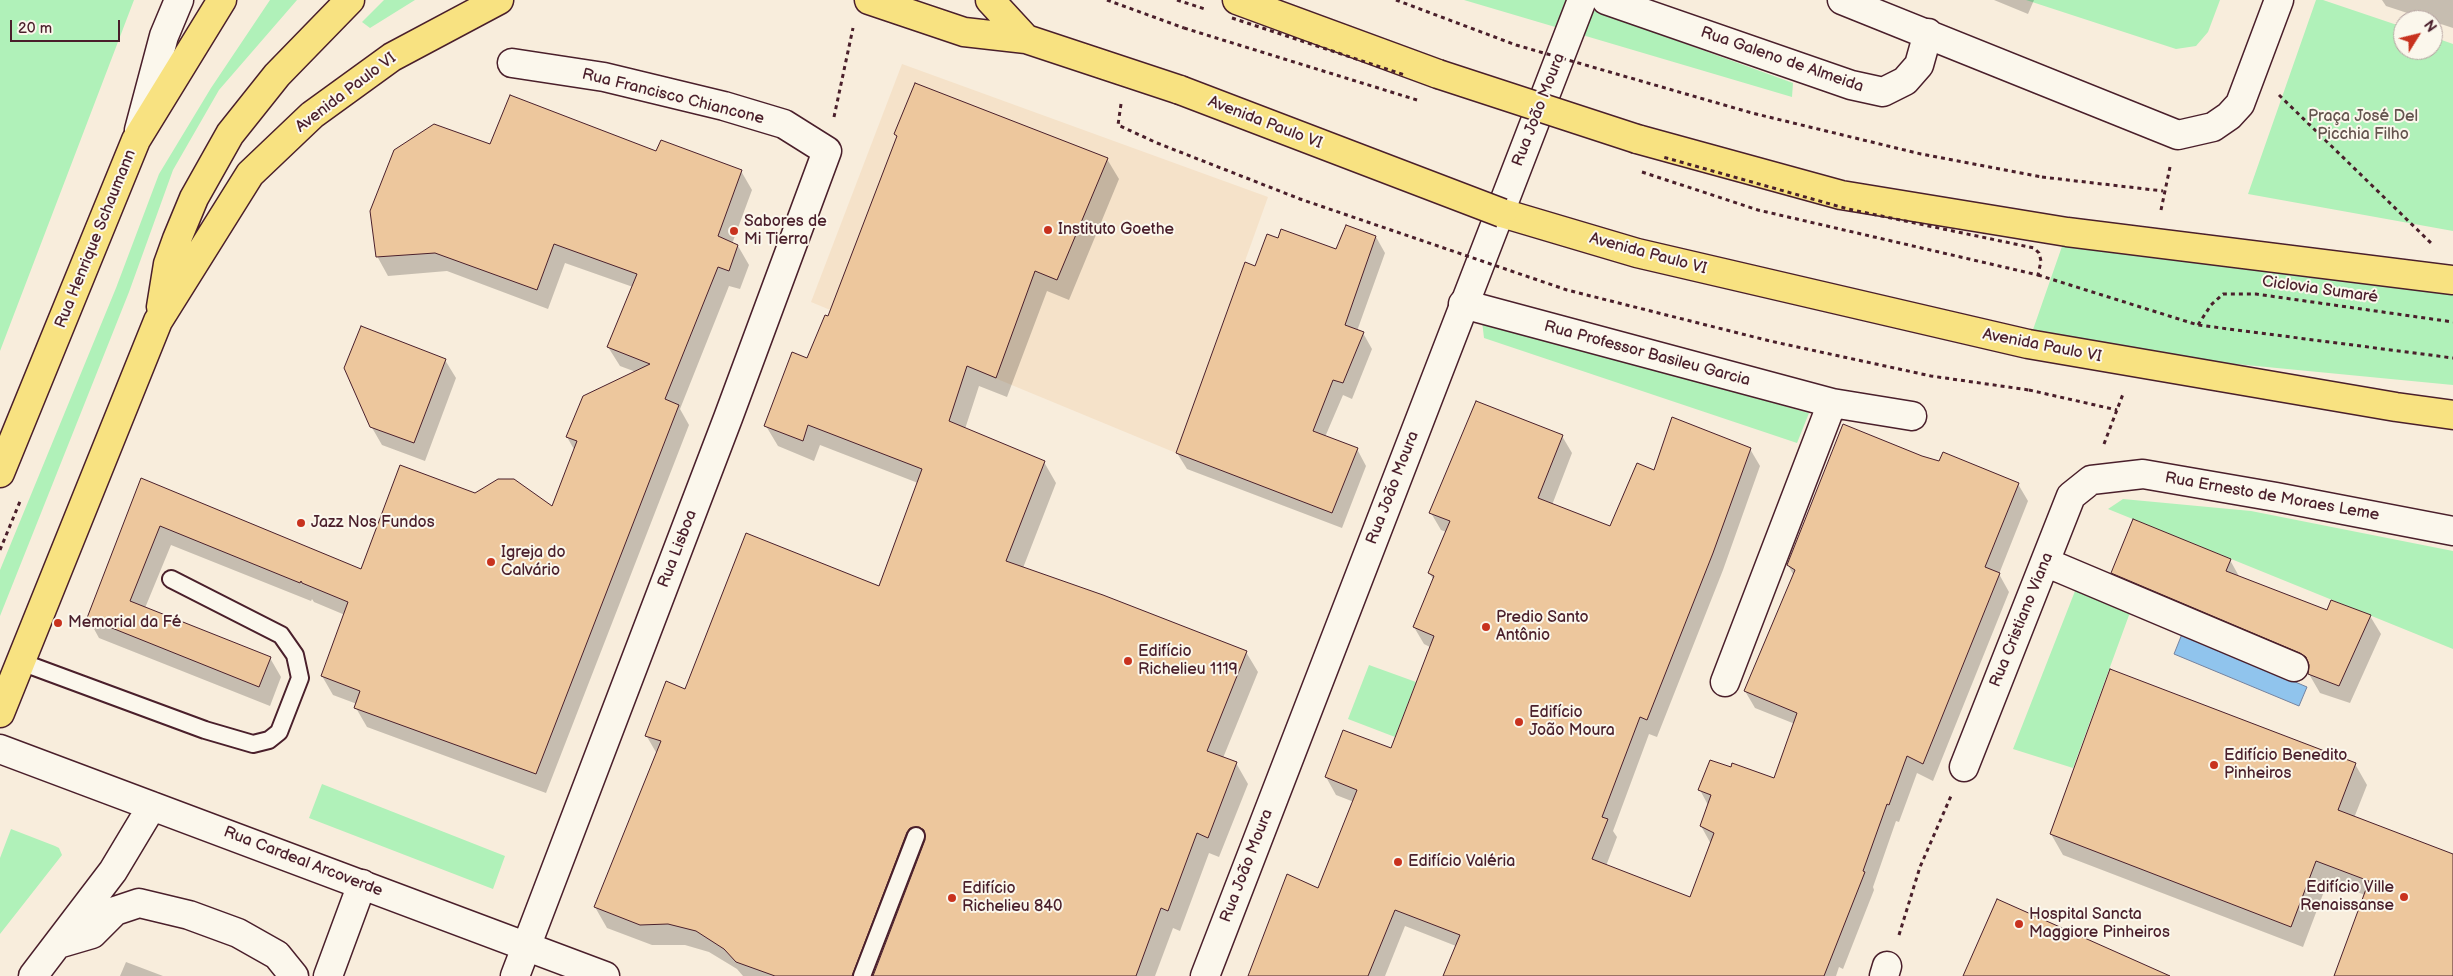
<!DOCTYPE html>
<html>
<head>
<meta charset="utf-8">
<style>
  body { margin:0 }
  #map { position:relative; width:2453px; height:976px; overflow:hidden; background:#f8eddc; font-family:"Balsamiq Sans",sans-serif }
  canvas { display:block }
  .north { position:absolute; left:2393px; top:10px; width:50px; height:50px; box-sizing:border-box; background:#fbf7ec; border:1px solid #b4a19f; border-radius:50%; rotate:54deg; font-size:14px; font-weight:700; line-height:20px; text-align:center; color:#4a1f2b }
  .north::after { content:''; display:block; margin:auto; width:18px; height:22px; background:#c8321e; clip-path:polygon(50% 0,100% 100%,50% 72%,0 100%) }
  .scale { position:absolute; left:10px; top:20px; width:110px; height:22px; box-sizing:border-box; border:2px solid #4a1f2b; border-top:0; padding-left:6px; font-size:15px; line-height:18px; white-space:nowrap; color:#4a1f2b; -webkit-text-stroke:4px #fbf7ec; paint-order:stroke }
</style>
</head>
<body>
<div id="map">
<canvas width="2453" height="976"></canvas>
<div class="north">N</div>
<div class="scale">20 m</div>
</div>
<script>
const g = document.querySelector('canvas').getContext('2d');
g.lineJoin = 'round';
function paint(path, color) { g.fillStyle = color; g.fill(path, 'evenodd'); }
const toPath = rows => new Path2D(rows.map(r => 'M' + r).join(''));
function trace(path, color, width, dash) { g.strokeStyle = color; g.lineWidth = width; g.lineCap = dash ? 'butt' : 'round'; g.setLineDash(dash || []); g.stroke(path); }
function label(font, color, halo, rows, align = 'center') {
  g.font = font + ' "Balsamiq Sans",sans-serif'; g.lineWidth = 4; g.setLineDash([]); g.textBaseline = 'middle'; g.strokeStyle = halo; g.fillStyle = color; for (const [text, x, y, turn = 0] of rows) {
    g.save(); g.translate(x, y); g.rotate((+turn || 0) * Math.PI / 180); g.textAlign = isNaN(turn) ? turn : align; if (halo) g.strokeText(text, 0, 0); g.fillText(text, 0, 0); g.restore();
  }
}
const built = toPath([
  [902,64,1268,197,1176,453,811,302]
]);
const green = toPath([
  [0,0,134,0,0,351],
  [270,0,297,0,219,90,173,170,129,292,0,616,0,570,116,288,159,174,211,88],
  [384,0,415,0,370,28,362,22],
  [1464,0,1565,0,1793,83,1792,97],
  [2026,0,2220,0,2208,32,2196,46,2176,49],
  [2316,0,2323,0,2403,27,2403,50,2433,50,2433,37,2453,44,2453,231,2248,194],
  [2067,232,2453,284,2453,385,2028,344],
  [1482,321,1809,413,1797,443,1484,338],
  [2123,499,2251,511,2453,551,2453,649,2108,509],
  [2077,586,2132,607,2073,768,2013,749],
  [1369,665,1416,682,1395,737,1348,719],
  [322,784,505,856,493,889,309,818],
  [11,829,55,846,59,848,62,855,0,934,0,858]
]);
const water = toPath([
  [2182,634,2307,687,2299,706,2174,654,2182,634]
]);
const shadow = toPath([
  [1994,0,2034,0,2028,14],
  [2382,0,2453,0,2453,28,2386,6],
  [895,134,1107,159,1119,179,1069,300,1047,291,1007,397,979,386,965,429,1044,462,1056,483,1023,568,1246,652,1258,672,1223,758,1236,763,1248,784,1219,857,1209,853,1180,931,1173,928,1155,976,874,976,923,849,918,853,871,976,743,976,737,969,709,952,685,945,652,945,607,928,595,907,657,754,646,735,686,690,880,588,918,483,820,445,814,461,778,446,766,426,808,360,828,318,897,138],
  [491,146,657,153,741,171,752,190,732,244,738,246,749,265,740,289,729,286,680,409,689,425,546,793,367,727,356,708,357,704,333,695,322,676,345,615,314,602,312,599,311,601,171,545,145,608,270,658,281,677,270,706,99,638,88,618,142,480,361,571,475,495,553,508,575,451,567,437,636,372,620,366,608,347,633,287,565,263,548,309,447,271,388,276,377,256],
  [1346,226,1376,237,1385,253,1357,331,1363,333,1372,349,1352,399,1343,395,1325,437,1357,449,1366,466,1342,528,1187,469,1177,453,1256,268,1279,240,1336,251],
  [445,360,456,378,425,461,382,445,371,426],
  [1562,436,1572,453,1552,505,1611,528,1655,472,1750,449,1760,466,1723,570,1657,737,1649,734,1613,831,1617,837,1606,866,1691,899,1711,844,1701,826,1708,805,1700,790,1775,780,1795,724,1755,708,1745,691,1794,576,1788,565,1922,458,2018,484,2028,501,1999,574,2009,592,1933,781,1917,773,1899,822,1896,821,1873,887,1874,890,1843,969,1839,967,1836,976,1444,976,1456,946,1405,926,1385,976,1248,976,1319,889,1354,802,1336,795,1326,777,1392,749,1430,647,1424,644,1414,627,1434,580,1429,573,1446,532,1441,530,1431,513],
  [2230,560,2240,578,2328,612,2370,616,2381,634,2350,703,2320,693,2309,674,2310,670,2123,591,2113,573],
  [2355,764,2367,785,2354,818,2453,856,2453,976,2335,976,2365,895,2328,881,2303,947,2063,855,2051,834],
  [126,962,163,976,120,976]
]);
const building = toPath([
  [915,83,1108,158,1057,280,1035,271,996,378,967,366,949,421,1045,461,1006,561,1103,595,1247,651,1207,751,1237,762,1208,838,1197,833,1168,911,1161,908,1136,976,873,976,925,840,924,830,919,827,910,828,907,832,852,976,775,976,736,962,724,949,696,931,668,924,640,925,594,907,661,741,645,736,666,681,685,689,746,533,879,586,922,469,808,425,803,441,764,426,792,352,807,358,825,315,828,316,897,136,894,134,915,83],
  [510,95,656,151,661,140,742,170,718,236,738,245,729,271,718,267,665,399,679,405,536,774,354,708,360,691,321,676,348,602,302,583,301,581,300,583,160,526,130,601,271,657,259,687,87,618,141,478,361,569,400,465,475,493,498,479,514,479,552,506,577,441,566,437,583,396,650,364,607,347,637,274,554,244,537,290,435,253,376,257,370,211,394,150,434,124,490,144,510,95],
  [1346,225,1376,236,1345,325,1364,332,1343,383,1333,380,1313,431,1358,448,1332,513,1176,453,1245,262,1255,266,1267,234,1278,238,1281,229,1336,249,1346,225],
  [361,326,446,359,414,443,370,427,344,368,361,326],
  [1476,401,1563,435,1538,498,1610,526,1637,463,1654,470,1672,417,1751,448,1713,553,1647,720,1640,717,1602,817,1608,819,1592,859,1690,897,1714,833,1700,826,1711,795,1698,790,1710,760,1731,767,1732,763,1774,778,1797,713,1744,691,1795,570,1787,565,1843,424,1922,456,1939,461,1943,452,2019,483,1985,567,2000,573,1923,764,1907,756,1889,805,1887,804,1863,871,1865,872,1824,976,1443,976,1460,935,1395,910,1368,976,1248,976,1287,874,1318,888,1357,790,1325,777,1343,730,1391,748,1434,636,1413,627,1434,576,1428,573,1450,521,1429,513,1476,401],
  [2133,519,2231,559,2226,571,2327,610,2331,600,2371,615,2339,686,2308,674,2309,665,2306,657,2300,653,2111,573,2133,519],
  [2110,669,2356,763,2338,810,2453,854,2453,976,2334,976,2369,881,2316,861,2291,927,2050,834,2110,669],
  [1997,899,2170,976,1963,976,1997,899]
]);
const path = toPath([
  [1107,0,1184,28],
  [1177,0,1205,9],
  [2279,95,2431,243],
  [1121,104,1118,125,1157,143],
  [834,117,853,28],
  [2042,177,2163,191],
  [2161,210,2170,167],
  [2038,275,2198,325,2453,358],
  [2198,325,2211,305,2223,294,2256,294,2453,322],
  [2029,390,2117,410],
  [2104,444,2123,394],
  [0,550,21,499],
  [1899,935,1920,867,1951,796]
]);
const lane = toPath([
  [21,662,205,730,253,744,269,740,279,732,300,678,295,655,281,635,171,579],
  [862,976,916,836]
]);
const street = toPath([
  [1606,0,1851,85,1883,92,1905,81,1919,65,1928,33],
  [1842,0,2178,135,2213,127,2229,116,2240,104,2279,0],
  [512,63,604,77,724,106,784,124,827,151,728,418,515,976],
  [1463,304,1832,403,1912,416],
  [2045,562,2294,667],
  [1725,682,1832,403],
  [1964,767,2071,496,2091,480,2143,474,2276,497,2453,531],
  [328,976,362,884],
  [1884,976,1887,966]
]);
const secondary = toPath([
  [139,130,164,36,179,0],
  [0,749,605,976],
  [58,944,92,934,115,911,139,903,189,915,238,933,277,955,294,976],
  [33,976,113,871,152,806],
  [1205,976,1582,0]
]);
const primary = toPath([
  [869,0,964,32,1026,39,1180,90],
  [990,0,1026,39],
  [1237,0,1438,74],
  [1637,139,1841,195,2067,232,2453,280],
  [1502,213,1637,253,2028,344,2396,407,2453,415],
  [161,307,168,264,177,239,194,198,230,134,277,75,350,0],
  [0,473,136,140,222,0],
  [0,713,158,321,250,174,312,115,392,57,499,0]
]);
const pathBridge = toPath([
  [1396,0,1516,45,1752,113,1921,154,2042,177],
  [1232,18,1405,75],
  [1184,28,1417,100],
  [1157,143,1300,199,1567,290,1770,341,1931,376,2029,390],
  [1642,172,1758,210,2038,275,2041,261,2039,253,2034,248,1848,209,1663,157]
]);
const primaryBridge = toPath([
  [1438,74,1637,139],
  [1180,90,1502,213]
]);
const markers = [
  [1048,230,5,"#c8321e"],
  [734,231,5,"#c8321e"],
  [301,523,5,"#c8321e"],
  [491,562,5,"#c8321e"],
  [58,623,5,"#c8321e"],
  [1486,627,5,"#c8321e"],
  [1128,661,5,"#c8321e"],
  [1519,722,5,"#c8321e"],
  [2214,765,5,"#c8321e"],
  [1398,862,5,"#c8321e"],
  [2404,897,5,"#c8321e"],
  [952,898,5,"#c8321e"],
  [2019,924,5,"#c8321e"]
];
const streetNames = [
  ["Rua Galeno de Almeida",1782,60,19],
  ["Avenida Paulo VI",346,93,-37],
  ["Rua Francisco Chiancone",673,97,14],
  ["Rua João Moura",1539,110,-69],
  ["Avenida Paulo VI",1265,123,21],
  ["Rua Henrique Schaumann",96,239,-68],
  ["Avenida Paulo VI",1648,254,15],
  ["Ciclovia Sumaré",2320,290,8],
  ["Avenida Paulo VI",2042,346,11],
  ["Rua Professor Basileu Garcia",1647,354,15],
  ["Rua João Moura",1393,488,-69],
  ["Rua Ernesto de Moraes Leme",2272,497,10],
  ["Rua Lisboa",678,549,-69],
  ["Rua Cristiano Viana",2022,620,-68],
  ["Rua Cardeal Arcoverde",303,862,21],
  ["Rua João Moura",1247,866,-69]
];
const parkNames = [
  ["Praça José Del",2363,117],
  ["Picchia Filho",2363,135]
];
const poiNames = [
  ["Sabores de",744,222],
  ["Mi Tierra",744,240],
  ["Instituto Goethe",1058,230],
  ["Jazz Nos Fundos",311,523],
  ["Igreja do",501,553],
  ["Calvário",501,571],
  ["Predio Santo",1496,618],
  ["Antônio",1496,636],
  ["Memorial da Fé",68,623],
  ["Edifício",1138,652],
  ["Richelieu 1119",1138,670],
  ["Edifício",1529,713],
  ["João Moura",1529,731],
  ["Edifício Benedito",2224,756],
  ["Pinheiros",2224,774],
  ["Edifício Valéria",1408,862],
  ["Edifício Ville",2394,888,"right"],
  ["Renaissanse",2394,906,"right"],
  ["Edifício",962,889],
  ["Richelieu 840",962,907],
  ["Hospital Sancta",2029,915],
  ["Maggiore Pinheiros",2029,933]
];
paint(built, '#f5e2c9');
paint(green, '#b0f1b9');
paint(water, '#90c4ed');
trace(water, '#74829f', 1);
paint(shadow, '#0003');
paint(building, '#edc79d');
trace(building, '#4a1f2b', 1);
trace(lane, '#4a1f2b', 20);
trace(street, '#4a1f2b', 31);
trace(secondary, '#4a1f2b', 31);
trace(primary, '#4a1f2b', 31);
trace(path, '#4a1f2b', 3, [4, 4]);
trace(lane, '#fbf7ec', 16);
trace(street, '#fbf7ec', 28);
trace(secondary, '#fbf7ec', 28);
trace(primary, '#f8e281', 28);
trace(primaryBridge, '#4a1f2b', 31, []);
trace(pathBridge, '#4a1f2b', 3, [4, 4]);
trace(primaryBridge, '#f8e281', 28);
for (const [x, y, r, color] of markers) { const dot = new Path2D(); dot.arc(x, y, r, 0, 2 * Math.PI); g.fillStyle = color; g.fill(dot); trace(dot, '#fbf7ec', 2); }
label('16px', '#4a1f2b', '#fbf7ec', streetNames);
label('16px', '#64544e', '#fbf7ec', parkNames);
label('16px', '#4a1f2b', '#fbf7ec', poiNames, 'left');
</script>
</body>
</html>
